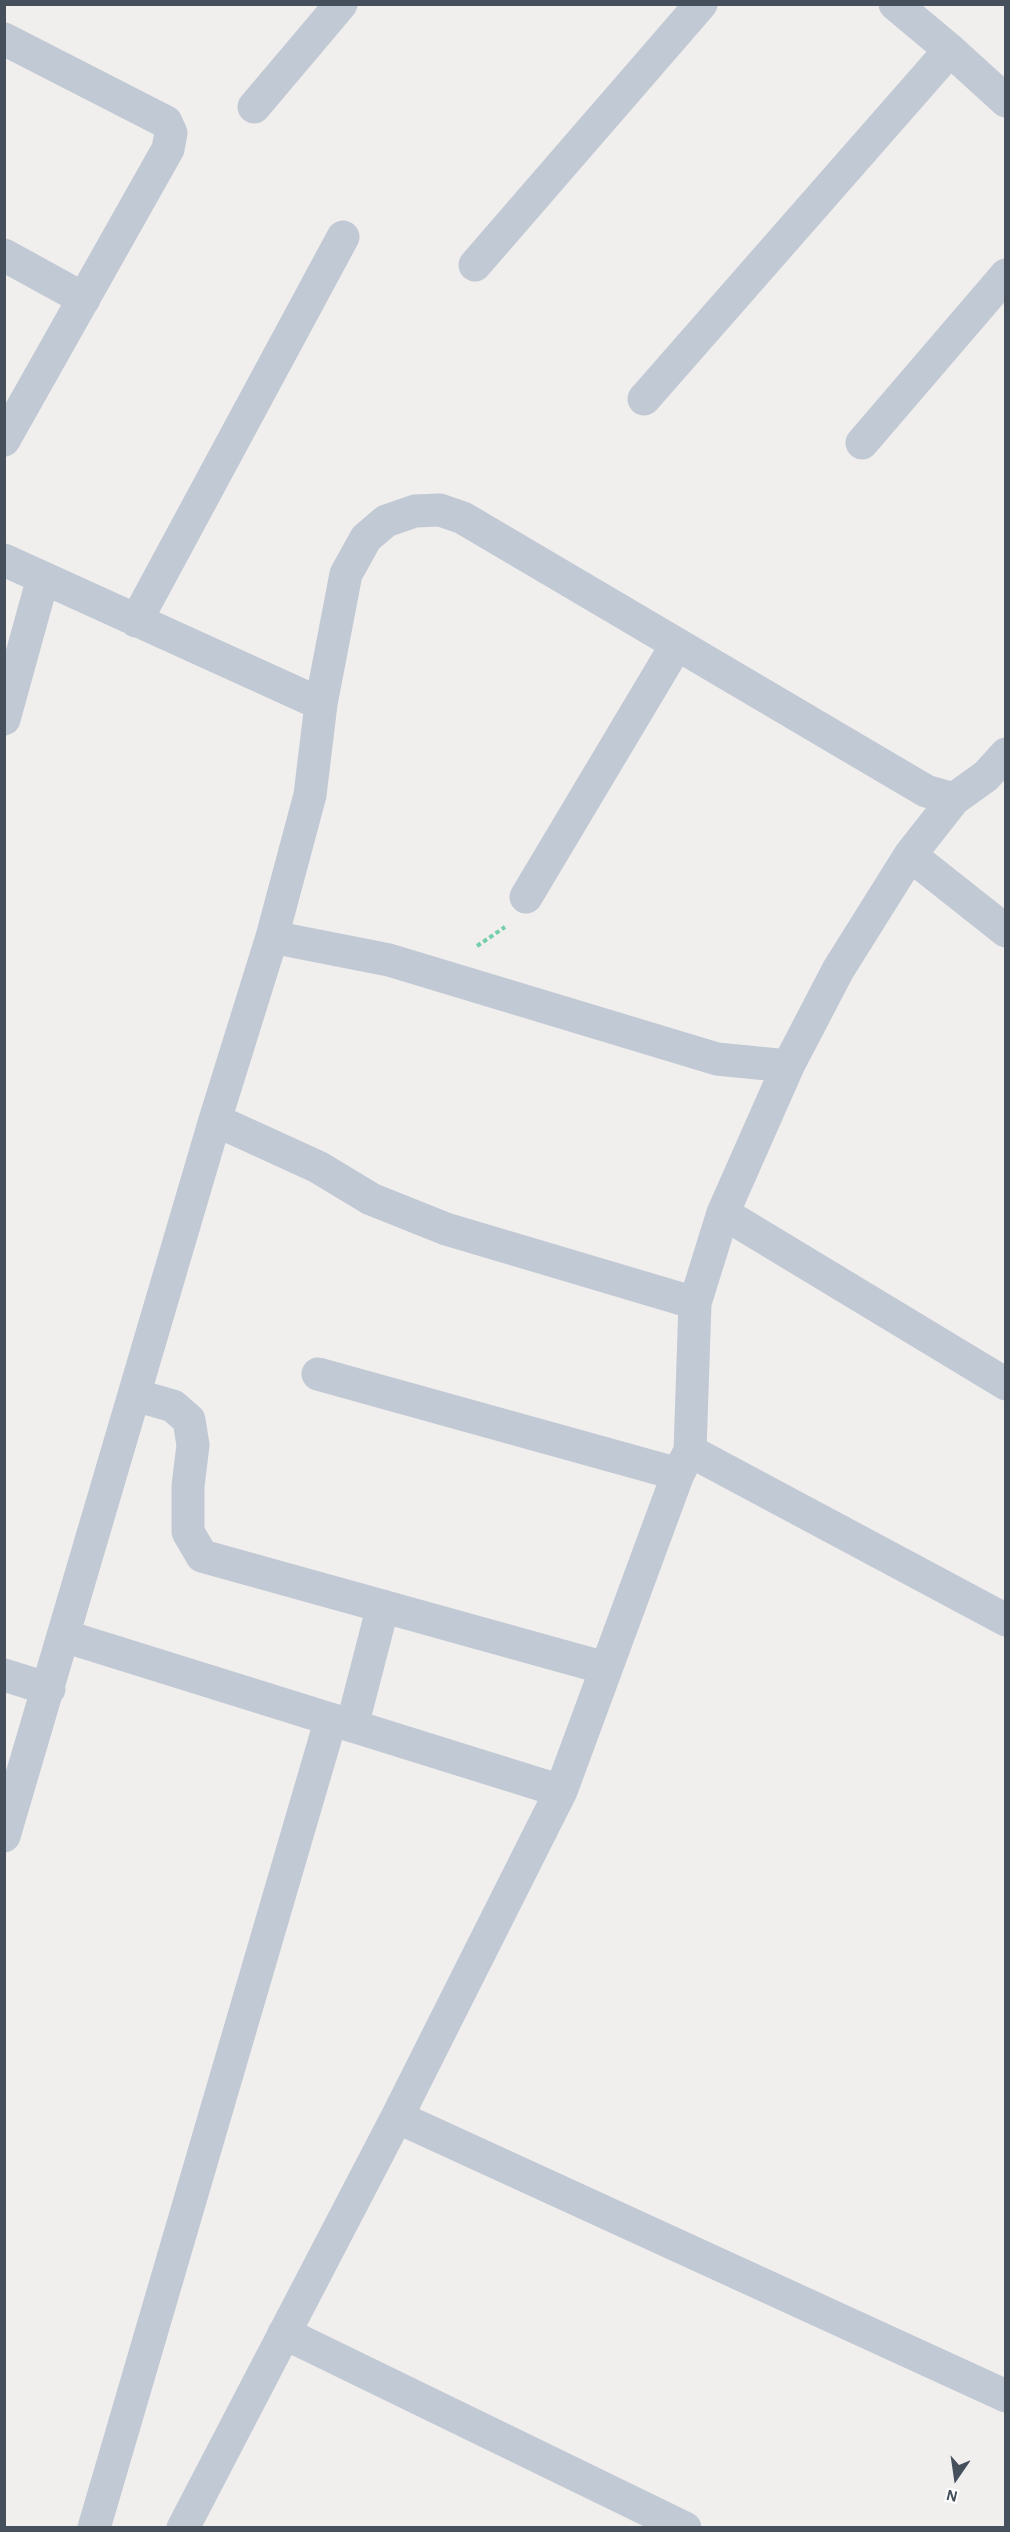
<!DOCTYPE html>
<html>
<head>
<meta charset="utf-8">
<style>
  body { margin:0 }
  #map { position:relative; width:1010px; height:2532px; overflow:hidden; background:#f1eeee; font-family:"Alegreya Sans",sans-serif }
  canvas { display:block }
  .frame { position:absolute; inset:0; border:6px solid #46505c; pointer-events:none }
  .north { position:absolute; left:926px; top:2448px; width:60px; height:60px; -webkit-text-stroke:4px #fff; paint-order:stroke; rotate:193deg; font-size:16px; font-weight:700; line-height:24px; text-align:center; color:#46505c }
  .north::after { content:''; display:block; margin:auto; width:21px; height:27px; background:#46505c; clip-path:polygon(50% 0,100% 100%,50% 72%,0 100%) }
</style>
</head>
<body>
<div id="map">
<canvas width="1010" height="2532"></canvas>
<div class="frame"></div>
<div class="north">N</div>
</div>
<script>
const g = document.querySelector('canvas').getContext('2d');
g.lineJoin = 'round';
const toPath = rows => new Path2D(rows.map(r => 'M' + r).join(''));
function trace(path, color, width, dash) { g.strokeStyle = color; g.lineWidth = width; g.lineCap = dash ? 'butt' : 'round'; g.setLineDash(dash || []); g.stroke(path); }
const path = toPath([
  [477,946,505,927]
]);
const minor = toPath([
  [895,4,950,50,1006,101],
  [4,39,166,122,171,133,168,149,4,440],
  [254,107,341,4],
  [4,255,84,299],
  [475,265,701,4],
  [644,399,950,50],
  [862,443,1006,275],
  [4,560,321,704],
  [136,621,343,237],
  [4,719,43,578],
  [910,855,1006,931],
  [526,897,677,644],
  [272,937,389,960,717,1059,788,1066],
  [215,1120,318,1167,371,1199,446,1229,695,1303],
  [723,1213,1006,1384],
  [318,1374,678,1474],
  [135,1395,173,1406,189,1420,193,1445,188,1486,188,1532,202,1556,605,1668],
  [690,1451,1006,1620],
  [64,1636,561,1791],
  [4,1675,49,1689],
  [352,1726,383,1606],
  [4,1836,215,1120,272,937,310,795,321,704,346,574,366,538,386,521,415,511,440,510,463,518,926,791,954,799,986,776,1006,754],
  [397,2117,1006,2396],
  [284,2333,685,2528],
  [94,2528,331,1719],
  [183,2528,397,2117,561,1791,678,1474,690,1451,695,1303,723,1213,788,1066,838,970,910,855,954,799]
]);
trace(path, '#72cfaa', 4, [4.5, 3]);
trace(minor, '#c1c9d4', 33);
</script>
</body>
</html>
